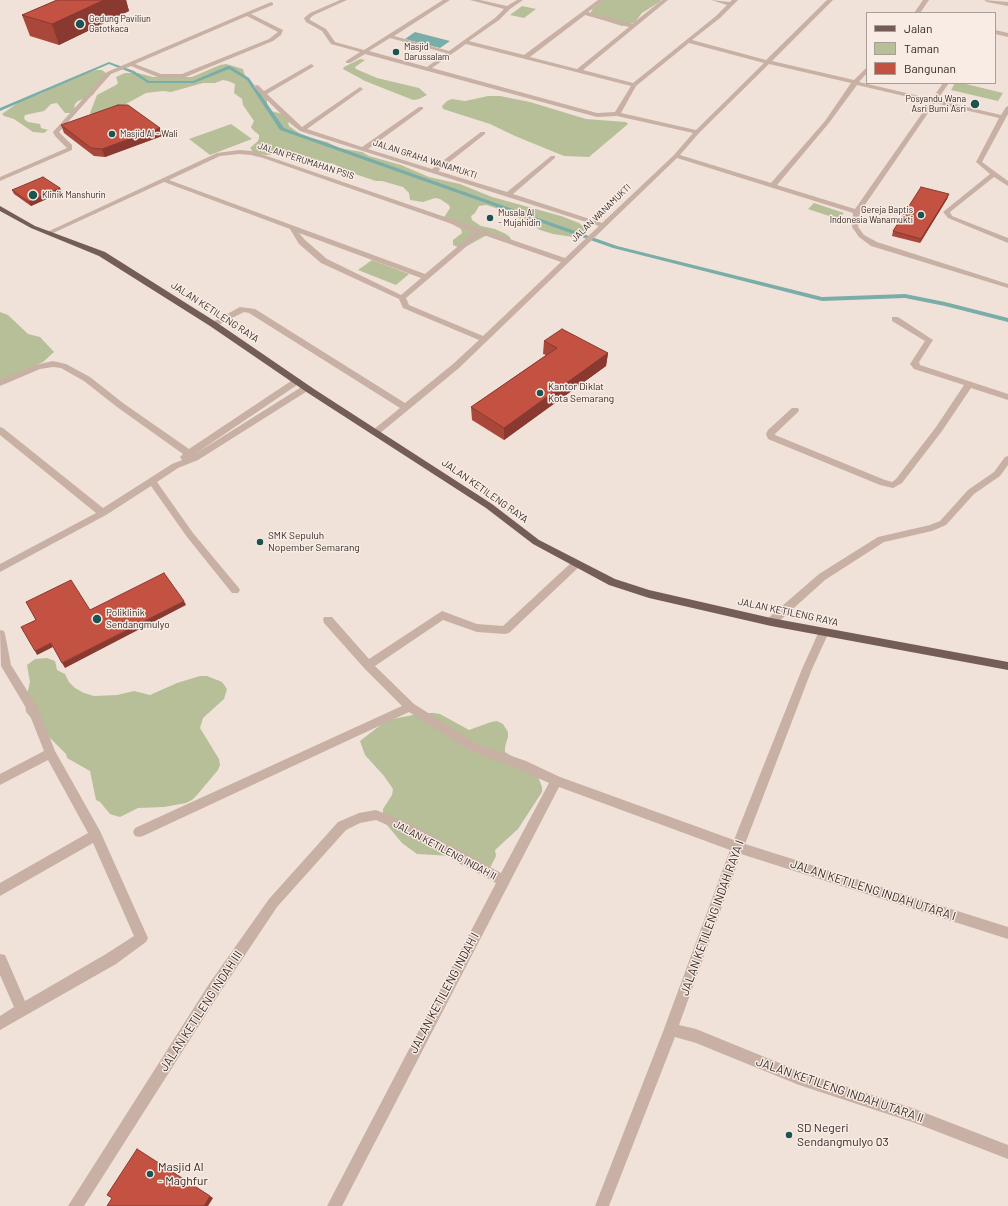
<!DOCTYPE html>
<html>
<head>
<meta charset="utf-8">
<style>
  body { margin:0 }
  #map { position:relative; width:1008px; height:1206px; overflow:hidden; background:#f0e2d8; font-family:Barlow,sans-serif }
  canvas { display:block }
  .legend { position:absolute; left:866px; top:12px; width:130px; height:72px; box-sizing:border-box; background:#f8ece4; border:1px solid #a99e98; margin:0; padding:5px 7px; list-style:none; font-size:12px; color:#332826 }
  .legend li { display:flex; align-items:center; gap:8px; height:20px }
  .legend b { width:20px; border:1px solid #a99e98 }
</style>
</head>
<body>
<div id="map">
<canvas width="1008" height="1206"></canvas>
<ul class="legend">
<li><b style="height:5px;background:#755d57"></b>Jalan</li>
<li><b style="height:11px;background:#b7bf98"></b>Taman</li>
<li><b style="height:11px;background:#c45243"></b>Bangunan</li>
</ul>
</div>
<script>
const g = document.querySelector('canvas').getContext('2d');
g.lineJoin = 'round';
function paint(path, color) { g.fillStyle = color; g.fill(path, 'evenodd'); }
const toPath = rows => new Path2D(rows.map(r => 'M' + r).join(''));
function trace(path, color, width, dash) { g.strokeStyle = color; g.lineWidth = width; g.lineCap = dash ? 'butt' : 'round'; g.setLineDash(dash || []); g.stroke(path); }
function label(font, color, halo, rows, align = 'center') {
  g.font = font + ' Barlow,sans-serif'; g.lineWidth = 3; g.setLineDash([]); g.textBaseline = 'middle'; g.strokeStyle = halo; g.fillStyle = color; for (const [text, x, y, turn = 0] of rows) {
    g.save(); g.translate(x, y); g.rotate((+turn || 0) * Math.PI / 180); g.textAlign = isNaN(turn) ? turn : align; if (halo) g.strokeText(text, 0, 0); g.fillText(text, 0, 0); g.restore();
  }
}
const green = toPath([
  [603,0,660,0,661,1,642,13,635,22,628,25,622,26,590,16,590,14,593,8],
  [522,6,536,9,524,18,510,15],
  [360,59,365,60,355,67,356,69,377,78,419,88,427,95,419,99,413,100,365,81,343,69,344,67],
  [226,64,243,69,245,76,257,90,267,98,267,110,290,116,291,121,288,123,289,126,303,136,327,142,339,148,362,152,369,156,401,165,429,177,460,184,492,197,561,216,579,223,587,230,586,234,573,237,553,234,540,230,531,224,499,209,486,205,479,206,475,213,471,216,472,220,481,226,495,229,506,234,510,237,511,241,504,242,487,235,467,246,460,248,453,245,453,240,462,233,461,229,443,219,450,208,449,205,440,199,435,198,423,202,410,200,409,193,403,187,382,181,376,181,346,171,334,164,309,159,296,160,291,158,285,153,266,155,254,153,250,148,258,141,259,138,259,135,253,130,251,127,254,121,243,105,242,99,234,93,235,84,228,81,223,80,215,83,203,83,171,92,163,91,146,93,124,105,92,115,90,113,97,95,116,85,118,83,116,77,125,73,138,73,153,77,192,77,220,65],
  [96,70,102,70,107,74,93,95,78,101,75,104,74,110,71,113,65,113,57,103,51,104,44,111,25,115,24,118,25,120,28,122,40,124,41,128,48,130,44,133,33,132,14,119,4,116,2,114,22,100,40,94,69,79],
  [955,83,962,83,1003,93,998,101,951,90],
  [488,96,500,96,530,102,586,119,626,122,628,124,589,157,564,156,515,136,490,124,443,109,442,106,447,101,452,99,465,101],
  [231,124,252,139,210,155,189,139],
  [814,203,844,213,838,219,808,209],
  [372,260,409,274,396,285,358,270],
  [0,312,8,315,28,334,40,337,54,352,43,362,0,382],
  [47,658,55,661,57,670,65,674,69,682,75,688,84,693,94,696,117,695,134,691,150,695,177,683,200,676,207,676,222,682,227,689,224,699,203,718,200,728,219,759,220,765,218,770,197,795,192,800,186,803,164,807,138,808,120,817,110,814,100,802,96,800,90,771,67,758,66,754,42,730,26,712,25,703,30,682,27,665,35,659],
  [423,713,434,713,440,714,469,730,491,722,497,721,503,724,508,732,508,737,505,747,505,752,536,771,542,787,542,792,518,829,495,850,496,856,490,868,473,870,460,864,451,856,417,854,402,843,387,825,383,815,383,809,392,795,393,789,384,776,365,755,360,741,382,724,393,719]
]);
const water = toPath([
  [415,32,450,41,440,48,405,39]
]);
const stream = toPath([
  [109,62,134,71,149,81,193,81,228,66,230,66,249,78,284,128,617,246,822,297,905,294,945,302,1008,318,1008,322,945,306,905,298,822,301,613,248,280,130,247,80,229,69,194,83,148,83,132,73,109,64,0,111,0,108,109,62]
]);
const minor = toPath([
  [340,0,347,0,314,15,310,18,310,20,326,29,335,42,364,50,443,0,450,0,394,36,449,51,495,18,504,9,470,0,480,0,507,6,517,0,523,0,510,9,499,20,469,41,524,55,598,0,604,0,588,12,632,24,662,0,668,0,583,70,633,83,716,16,727,5,711,0,730,2,732,0,738,0,720,18,692,40,766,60,827,0,833,0,772,61,854,80,867,67,867,73,859,82,932,99,943,83,949,83,937,100,1001,115,1006,107,1008,106,1008,114,982,162,1008,181,1008,186,994,177,950,212,952,216,1008,238,1008,243,948,218,943,212,990,174,976,162,999,118,935,103,860,212,858,227,864,235,877,242,1008,284,1008,288,871,246,859,237,852,227,853,213,677,158,459,368,379,434,373,434,372,432,373,430,400,408,249,313,244,312,216,326,213,326,209,324,240,307,255,309,405,403,453,364,479,340,403,308,399,299,321,263,299,244,290,229,164,182,51,234,45,233,217,153,239,150,252,151,267,156,565,258,599,226,300,131,291,124,253,86,258,85,264,91,311,64,314,66,313,67,267,94,302,127,360,87,363,89,362,90,307,129,362,147,419,107,423,107,423,109,368,149,432,169,481,132,485,132,485,134,438,171,507,192,551,156,555,156,555,158,513,194,602,223,674,155,693,133,617,116,597,117,365,54,350,63,346,63,346,61,360,52,331,44,322,31,306,22,304,18,310,13,340,0],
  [585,15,629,27,577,69,530,57,585,15],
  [390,38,446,53,427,67,369,51,390,38],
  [689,43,764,63,696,130,621,113,636,86,689,43],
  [466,44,631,86,615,112,597,113,432,68,466,44],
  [769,64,851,83,825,121,771,183,680,155,699,133,769,64],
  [857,85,930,102,855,209,777,185,829,123,857,85],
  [239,154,251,155,263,158,475,232,425,274,169,180,220,156,239,154],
  [299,233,421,278,401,295,327,259,305,240,299,233],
  [481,234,561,262,483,336,409,305,406,298,481,234],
  [923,0,929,0,920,13,914,13,923,0],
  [984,0,1008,2,1008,6,987,2,984,0],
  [271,2,273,3,273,5,251,14,283,30,281,35,273,41,183,78,160,78,131,66,111,74,59,132,72,145,72,150,0,181,0,177,67,148,55,136,53,132,107,72,271,2],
  [247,16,278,32,269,39,182,74,161,74,135,64,247,16],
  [995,30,1008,33,1008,37,995,34,995,30],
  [892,317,898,317,933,340,919,362,920,365,1008,394,1008,400,971,388,942,431,902,483,893,488,880,485,768,439,766,434,768,430,792,408,798,408,799,410,798,412,775,434,775,435,885,480,892,482,896,479,936,427,964,385,914,369,910,364,925,341,892,321,892,317],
  [53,361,66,364,90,377,123,403,189,449,294,379,300,379,301,381,300,383,195,454,303,386,309,386,310,388,309,390,198,460,178,468,157,482,193,533,238,587,240,590,238,593,232,593,187,537,151,486,106,515,0,572,0,564,96,513,0,435,0,427,3,428,103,508,172,464,182,460,180,457,183,454,117,407,84,381,61,368,53,367,40,369,0,386,0,380,35,365,53,361],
  [1008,456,1008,465,1000,476,974,494,946,525,932,531,884,542,825,580,775,625,767,625,766,622,767,619,819,574,878,537,930,525,940,521,968,490,994,472,1005,457,1008,456],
  [576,560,579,561,581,564,579,567,509,633,505,634,477,632,443,620,375,666,414,704,477,744,526,761,560,777,734,840,802,669,820,629,828,629,829,632,812,669,745,844,1008,927,1008,939,741,854,679,1025,696,1029,799,1071,915,1109,1008,1145,1008,1159,915,1123,799,1085,696,1043,675,1037,609,1206,595,1206,664,1029,730,850,559,787,342,1206,327,1206,496,883,405,833,376,820,360,823,346,830,277,907,219,994,84,1206,68,1206,209,984,269,899,338,822,359,813,376,810,413,825,501,873,549,783,518,769,469,750,409,712,143,836,139,837,135,836,133,832,135,828,402,706,364,668,324,623,323,620,324,617,332,617,369,659,442,611,477,624,503,626,573,561,576,560],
  [0,630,4,631,5,634,11,665,38,708,55,751,100,831,148,938,146,942,116,964,0,1030,0,1016,14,1007,0,975,0,954,5,955,25,1001,106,954,134,936,93,843,0,896,0,883,88,833,48,760,0,785,0,774,44,751,29,713,1,666,0,630]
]);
const major = toPath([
  [0,206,35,226,105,252,216,322,314,389,492,504,539,540,615,579,649,590,771,618,1008,662,1008,670,771,626,649,598,609,585,533,544,486,508,308,393,210,326,99,256,31,228,0,211,0,206]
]);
const wall = toPath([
  [57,0,126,0,129,11,59,45,30,36,22,15],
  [61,125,160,128,162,136,105,157,94,156,64,133],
  [60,188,62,192,31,206,14,194,12,190],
  [949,194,947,199,920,243,892,236,893,231],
  [544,341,608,353,606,366,504,440,472,420,471,407,546,355,543,354]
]);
const shadedWall = toPath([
  [104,0,126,0,129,11,59,45,52,24],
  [160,128,162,136,105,157,102,149],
  [60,188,62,192,31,206,29,202],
  [949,194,947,199,920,243,921,239],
  [608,353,606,366,504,440,504,428],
  [184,601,186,605,65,668,62,663],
  [51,643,53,647,37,655,35,651],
  [210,1196,213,1198,208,1206,204,1206]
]);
const building = toPath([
  [57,0,104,0,52,24,22,15,57,0],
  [118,105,128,105,160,128,102,149,91,148,61,125,118,105],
  [43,177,60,188,29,202,12,190,43,177],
  [921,187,949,194,921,239,893,231,921,187],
  [562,329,608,353,504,428,471,407,557,348,544,341,562,329],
  [164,573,184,601,62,663,51,643,35,651,21,627,36,620,26,602,71,580,90,610,164,573],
  [137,1149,210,1196,204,1206,107,1206,112,1198,107,1195,137,1149]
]);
const markers = [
  [80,24,5,"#1c5450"],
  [396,52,4,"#1c5450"],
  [975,104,5,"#1c5450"],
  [112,134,4,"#1c5450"],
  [33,195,5,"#1c5450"],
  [921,215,4,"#1c5450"],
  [490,218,4,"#1c5450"],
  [540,393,4,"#1c5450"],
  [260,542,4,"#1c5450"],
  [97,619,5,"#1c5450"],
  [789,1135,4,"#1c5450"],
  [150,1174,4,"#1c5450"]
];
const farPoinames = [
  ["Gedung Paviliun",89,19],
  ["Gatotkaca",89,29],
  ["Masjid",404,47],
  ["Darussalam",404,57],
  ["Posyandu Wana",966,99,"right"],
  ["Asri Bumi Asri",966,109,"right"],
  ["Masjid Al - Wali",120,134],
  ["Klinik Manshurin",42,195],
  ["Gereja Baptis",913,210,"right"],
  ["Indonesia Wanamukti",913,220,"right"],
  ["Musala Al",498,213],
  ["- Mujahidin",498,223]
];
const farStreetnames = [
  ["JALAN GRAHA WANAMUKTI",425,159,18],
  ["JALAN PERUMAHAN PSIS",306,161,18],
  ["JALAN WANAMUKTI",601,213,-44]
];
const streetNames = [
  ["JALAN KETILENG RAYA",215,312,33],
  ["JALAN KETILENG RAYA",485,491,35],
  ["JALAN KETILENG RAYA",788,612,12],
  ["JALAN KETILENG INDAH II",445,850,28]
];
const poiNames = [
  ["Kantor Diklat",548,387],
  ["Kota Semarang",548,399],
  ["SMK Sepuluh",268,536],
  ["Nopember Semarang",268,548],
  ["Poliklinik",106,613],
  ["Sendangmulyo",106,625]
];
const nearStreetnames = [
  ["JALAN KETILENG INDAH UTARA I",873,890,18],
  ["JALAN KETILENG INDAH RAYA I",712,918,-70],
  ["JALAN KETILENG INDAH I",444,993,-62],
  ["JALAN KETILENG INDAH III",201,1011,-57],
  ["JALAN KETILENG INDAH UTARA II",840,1090,19]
];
const nearPoinames = [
  ["SD Negeri",797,1128],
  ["Sendangmulyo 03",797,1142],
  ["Masjid Al",158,1167],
  ["- Maghfur",158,1181]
];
paint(green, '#b7bf98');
paint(water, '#78ada8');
paint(stream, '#78ada8');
paint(minor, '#c8b0a4');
paint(major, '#755d57');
paint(wall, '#a9473a');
paint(shadedWall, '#89392f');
paint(building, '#c45243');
trace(building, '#89392f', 1);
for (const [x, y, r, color] of markers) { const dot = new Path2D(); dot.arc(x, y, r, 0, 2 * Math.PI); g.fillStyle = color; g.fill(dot); trace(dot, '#f8ece4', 1.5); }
label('9px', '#332826', '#f8ece4', farPoinames, 'left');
label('9px', '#332826', '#f8ece4', farStreetnames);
label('10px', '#332826', '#f8ece4', streetNames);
label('10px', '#332826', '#f8ece4', poiNames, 'left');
label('12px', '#332826', '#f8ece4', nearStreetnames);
label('12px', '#332826', '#f8ece4', nearPoinames, 'left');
</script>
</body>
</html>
